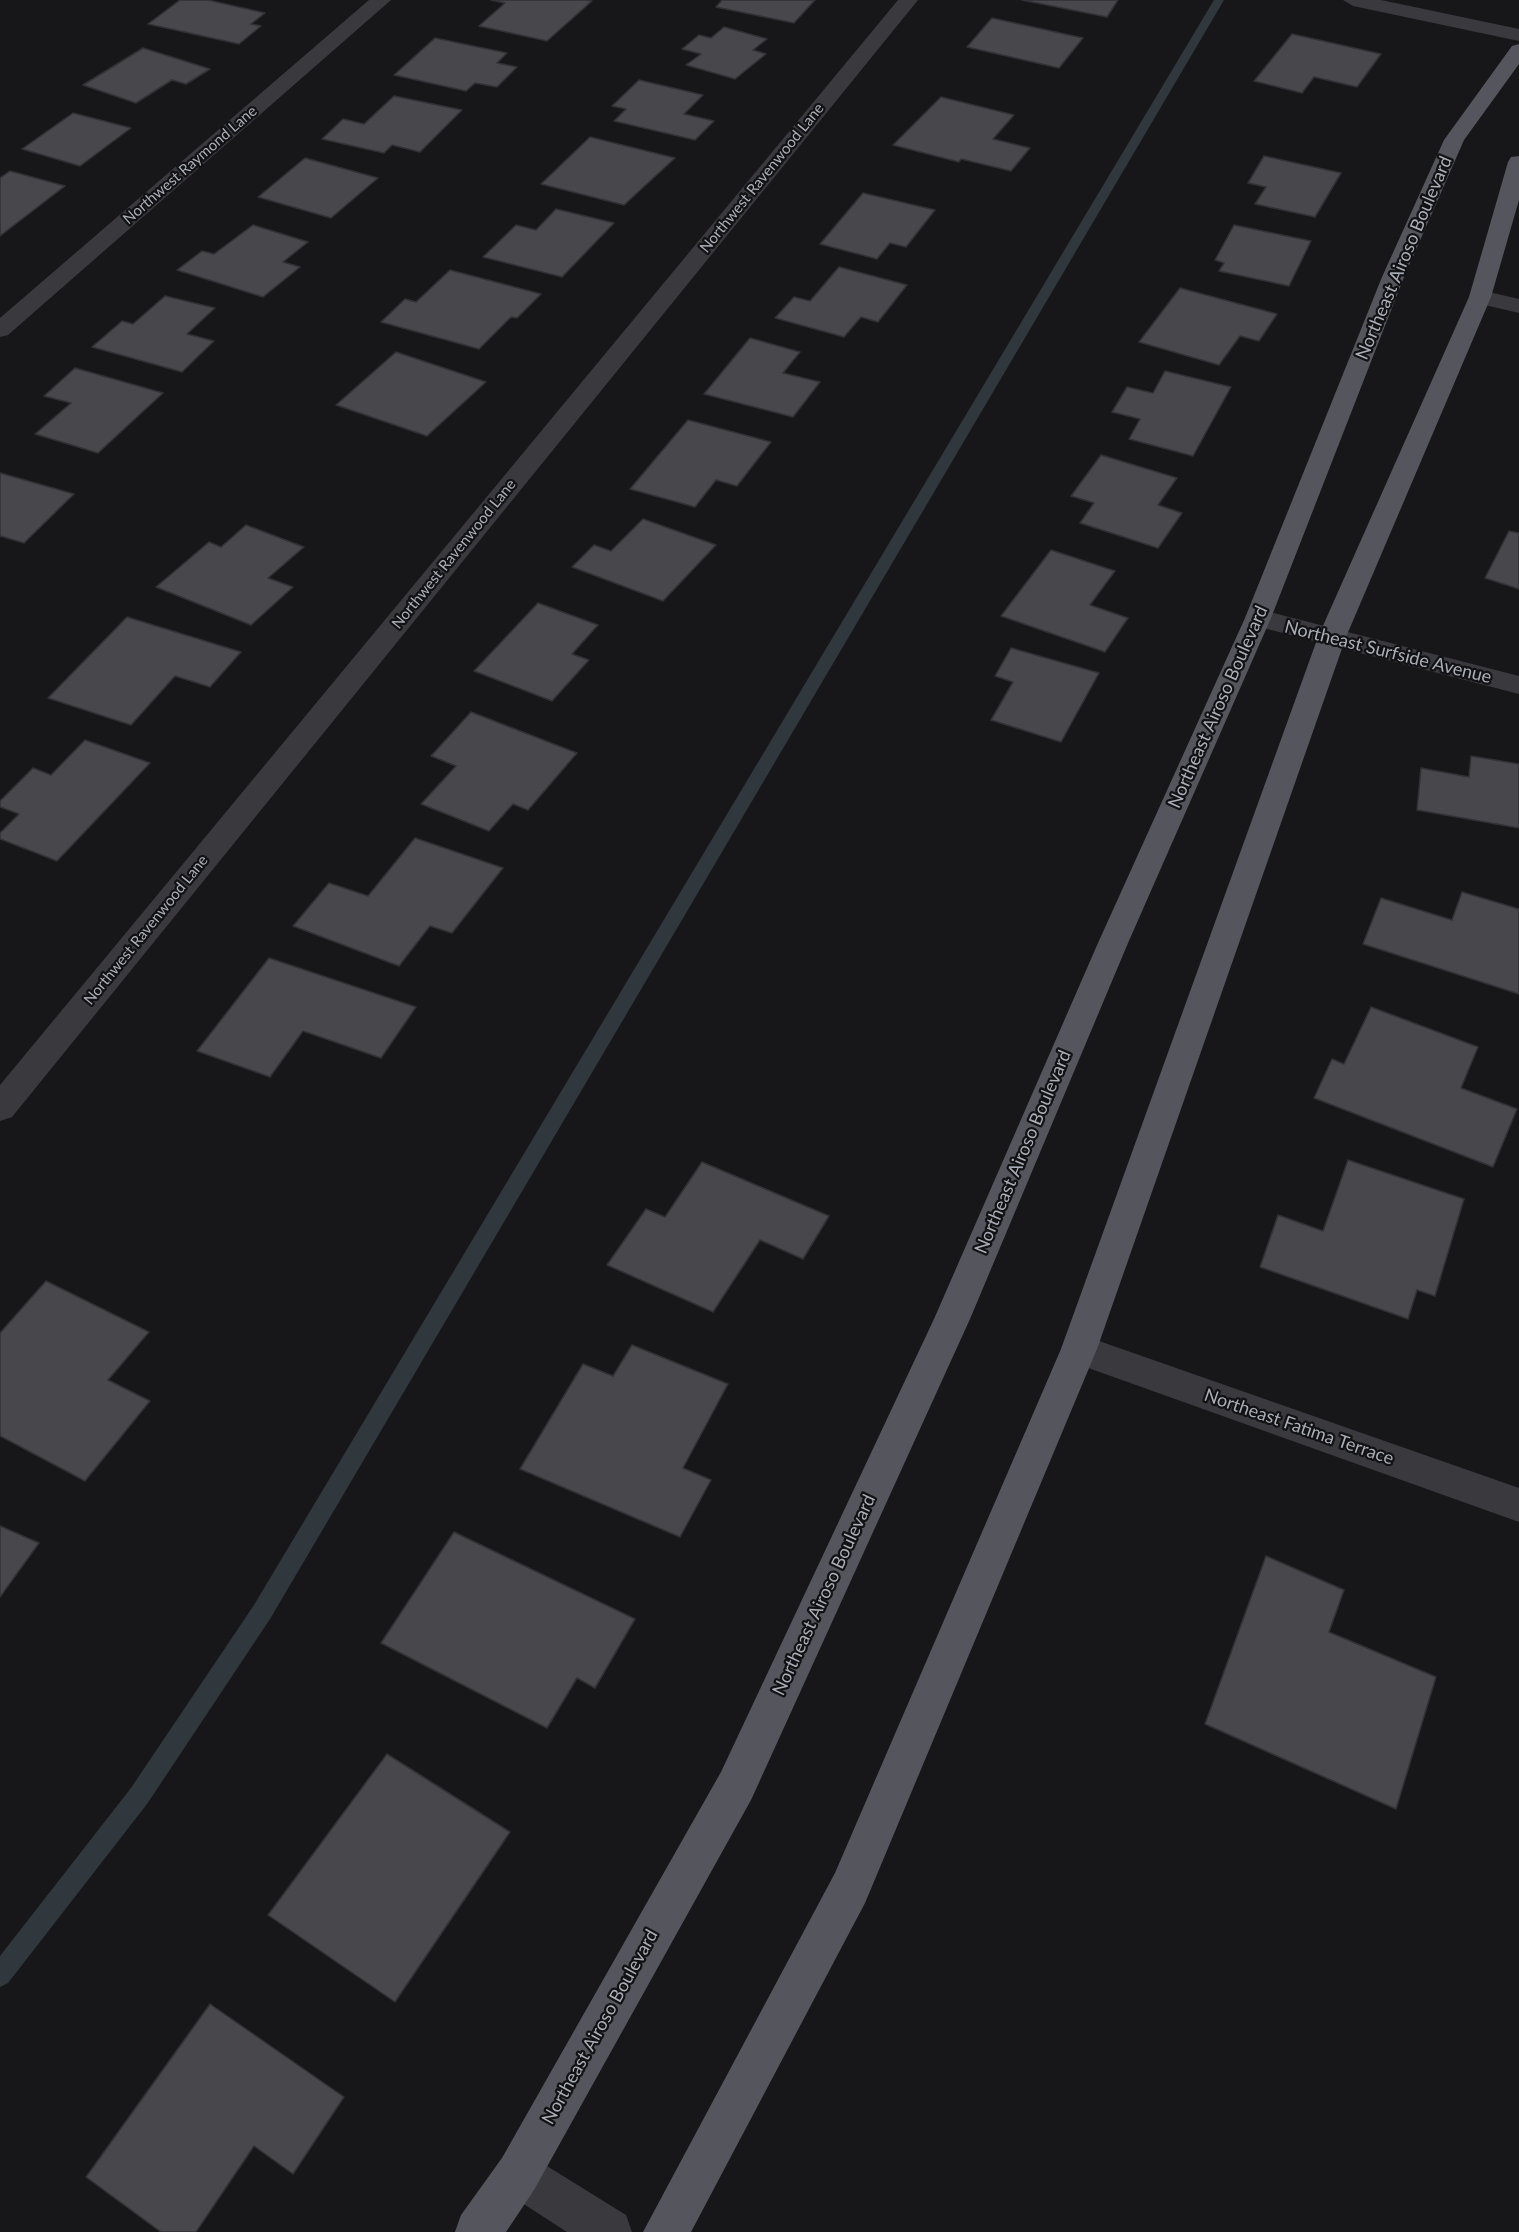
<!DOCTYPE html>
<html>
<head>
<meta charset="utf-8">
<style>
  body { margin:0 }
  canvas { display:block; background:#171719 }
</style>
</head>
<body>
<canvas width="1519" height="2232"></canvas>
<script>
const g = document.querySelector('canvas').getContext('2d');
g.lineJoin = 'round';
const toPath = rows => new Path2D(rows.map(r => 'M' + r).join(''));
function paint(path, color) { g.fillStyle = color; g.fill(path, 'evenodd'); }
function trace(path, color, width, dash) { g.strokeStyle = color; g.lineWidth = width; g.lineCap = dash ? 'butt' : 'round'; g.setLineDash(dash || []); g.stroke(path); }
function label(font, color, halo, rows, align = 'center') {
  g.font = font + ' Lato,sans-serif'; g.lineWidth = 4.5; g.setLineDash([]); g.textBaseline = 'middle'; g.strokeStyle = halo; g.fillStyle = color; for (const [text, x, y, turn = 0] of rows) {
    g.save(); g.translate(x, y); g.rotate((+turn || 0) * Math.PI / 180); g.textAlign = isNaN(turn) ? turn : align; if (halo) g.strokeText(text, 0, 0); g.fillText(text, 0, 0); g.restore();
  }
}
const stream = toPath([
  [1214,0,1224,0,270,1619,147,1804,8,1983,0,1987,0,1956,131,1788,254,1605,1214,0]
]);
const building = toPath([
  [180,0,208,0,265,13,251,24,261,26,239,44,148,24,180,0],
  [491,0,585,0,592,1,547,41,479,26,505,3,491,0],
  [722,0,815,0,794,23,716,7,722,0],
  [1022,0,1118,0,1107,17,1022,0],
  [992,18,1083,38,1059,68,967,47,992,18],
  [724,27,767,39,753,50,766,54,735,79,686,65,701,54,682,49,699,35,711,38,724,27],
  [1292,34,1381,54,1357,87,1314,77,1302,93,1254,81,1292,34],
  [435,38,507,53,497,63,517,67,497,87,475,83,466,91,394,75,435,38],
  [143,48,210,69,186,84,172,80,136,103,83,85,143,48],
  [639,80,703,95,684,114,714,121,695,140,614,121,626,109,612,106,639,80],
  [394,96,462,110,420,152,392,145,384,153,322,139,343,119,364,124,394,96],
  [941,97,1014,115,993,139,1030,148,1011,171,961,159,959,162,893,145,941,97],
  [73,113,131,128,80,166,22,149,73,113],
  [590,137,675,158,624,205,541,184,590,137],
  [1264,156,1341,173,1315,217,1255,204,1266,187,1248,183,1264,156],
  [305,158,378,178,331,218,258,197,305,158],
  [10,171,65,186,0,236,0,178,10,171],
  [863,193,935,210,906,247,890,243,877,259,820,244,863,193],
  [556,209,614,223,562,277,483,257,516,225,536,230,556,209],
  [253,225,308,242,283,262,300,267,263,297,177,270,202,251,214,254,253,225],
  [1234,225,1311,241,1289,286,1219,271,1224,263,1215,260,1234,225],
  [839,267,907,285,878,322,861,317,844,337,775,318,794,297,810,301,839,267],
  [450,270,541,294,517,318,511,317,479,349,381,322,405,299,416,302,450,270],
  [1180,288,1277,314,1259,341,1240,336,1219,365,1139,342,1180,288],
  [165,296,215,308,187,334,214,341,182,372,92,347,122,321,133,324,165,296],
  [750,338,800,352,783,373,820,382,793,417,704,394,750,338],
  [396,352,486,382,427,436,336,405,396,352],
  [75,368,163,393,98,453,35,434,71,403,44,396,75,368],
  [1165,371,1231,387,1193,456,1129,439,1140,419,1112,412,1127,387,1153,393,1165,371],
  [688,420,771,442,737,486,716,480,695,507,630,489,688,420],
  [1101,455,1177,478,1158,505,1182,513,1158,548,1080,523,1094,503,1071,496,1101,455],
  [0,473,74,494,24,543,0,536,0,473],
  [643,519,716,545,663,601,572,567,594,545,611,551,643,519],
  [246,525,304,547,268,578,293,587,251,625,156,587,209,542,221,547,246,525],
  [1509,531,1519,533,1519,589,1485,578,1509,531],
  [1051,550,1115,571,1090,605,1128,618,1105,652,1001,616,1051,550],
  [538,603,598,625,572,654,589,660,552,701,474,671,538,603],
  [127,617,241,652,210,687,175,676,131,725,48,698,127,617],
  [1011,648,1099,673,1061,742,991,720,1013,682,995,676,1011,648],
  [471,712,577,753,528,810,513,804,489,831,421,804,456,766,431,756,471,712],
  [85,740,150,763,57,861,0,839,0,833,19,814,0,807,0,801,33,768,51,775,85,740],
  [1471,756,1519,764,1519,828,1417,810,1421,768,1469,777,1471,756],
  [415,838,503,868,452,933,430,926,399,966,293,926,329,883,368,896,415,838],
  [1462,892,1519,909,1519,994,1363,944,1381,898,1452,920,1462,892],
  [269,958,416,1007,381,1058,303,1031,270,1077,197,1051,269,958],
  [1371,1007,1478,1047,1461,1088,1517,1109,1493,1167,1314,1098,1332,1059,1344,1064,1371,1007],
  [1348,1160,1464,1199,1435,1296,1417,1290,1408,1319,1260,1267,1278,1215,1323,1231,1348,1160],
  [702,1162,829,1216,803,1259,760,1240,713,1312,607,1265,646,1209,665,1217,702,1162],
  [46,1281,149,1332,108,1380,150,1401,85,1481,0,1436,0,1333,46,1281],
  [632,1345,728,1384,683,1468,711,1480,680,1537,520,1469,583,1364,613,1376,632,1345],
  [0,1526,39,1543,0,1597,0,1526],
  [454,1532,635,1619,595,1688,577,1678,547,1728,381,1643,454,1532],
  [1266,1556,1344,1590,1329,1632,1436,1677,1396,1809,1205,1724,1266,1556],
  [387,1754,510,1832,395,2002,268,1915,387,1754],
  [210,2004,344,2097,293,2174,254,2146,196,2232,161,2232,86,2177,210,2004]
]);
const minor = toPath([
  [369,0,391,0,8,335,0,337,0,318,369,0],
  [898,0,918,0,12,1117,0,1121,0,1085,898,0],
  [1343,0,1381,0,1519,29,1519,41,1353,6,1343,0],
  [1480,290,1519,299,1519,313,1472,302,1469,297,1472,292,1480,290],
  [1258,609,1519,676,1519,694,1248,624,1245,618,1248,612,1258,609],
  [1079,1334,1519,1488,1519,1522,1066,1360,1061,1349,1066,1338,1079,1334],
  [518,2151,534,2158,626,2215,632,2232,567,2232,502,2190,495,2174,502,2158,518,2151]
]);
const major = toPath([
  [1519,44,1519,64,1464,140,1404,277,1271,618,1128,943,970,1319,751,1800,534,2190,506,2232,455,2232,461,2215,502,2158,721,1772,934,1319,1098,943,1245,618,1382,277,1444,140,1512,46,1519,44],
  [1519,156,1519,200,1491,297,1346,637,1097,1349,865,1903,691,2232,643,2232,835,1873,1061,1349,1318,637,1469,297,1508,162,1511,157,1519,156]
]);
const farStreetnames = [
  ["Northwest Raymond Lane",190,165,-41],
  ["Northwest Ravenwood Lane",762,178,-51],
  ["Northwest Ravenwood Lane",454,554,-51],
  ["Northwest Ravenwood Lane",146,930,-51]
];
const streetNames = [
  ["Northeast Airoso Boulevard",1404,258,-67],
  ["Northeast Surfside Avenue",1388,652,14],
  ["Northeast Airoso Boulevard",1218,707,-66],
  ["Northeast Airoso Boulevard",1023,1152,-67],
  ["Northeast Fatima Terrace",1299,1427,19],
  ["Northeast Airoso Boulevard",824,1595,-65],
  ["Northeast Airoso Boulevard",600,2027,-61]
];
paint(stream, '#30383e');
paint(building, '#47474c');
trace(building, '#323135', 1.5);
paint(minor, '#39393e');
paint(major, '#55565d');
label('15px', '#aaaeb8', '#121214', farStreetnames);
label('18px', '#aaaeb8', '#121214', streetNames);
</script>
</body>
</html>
